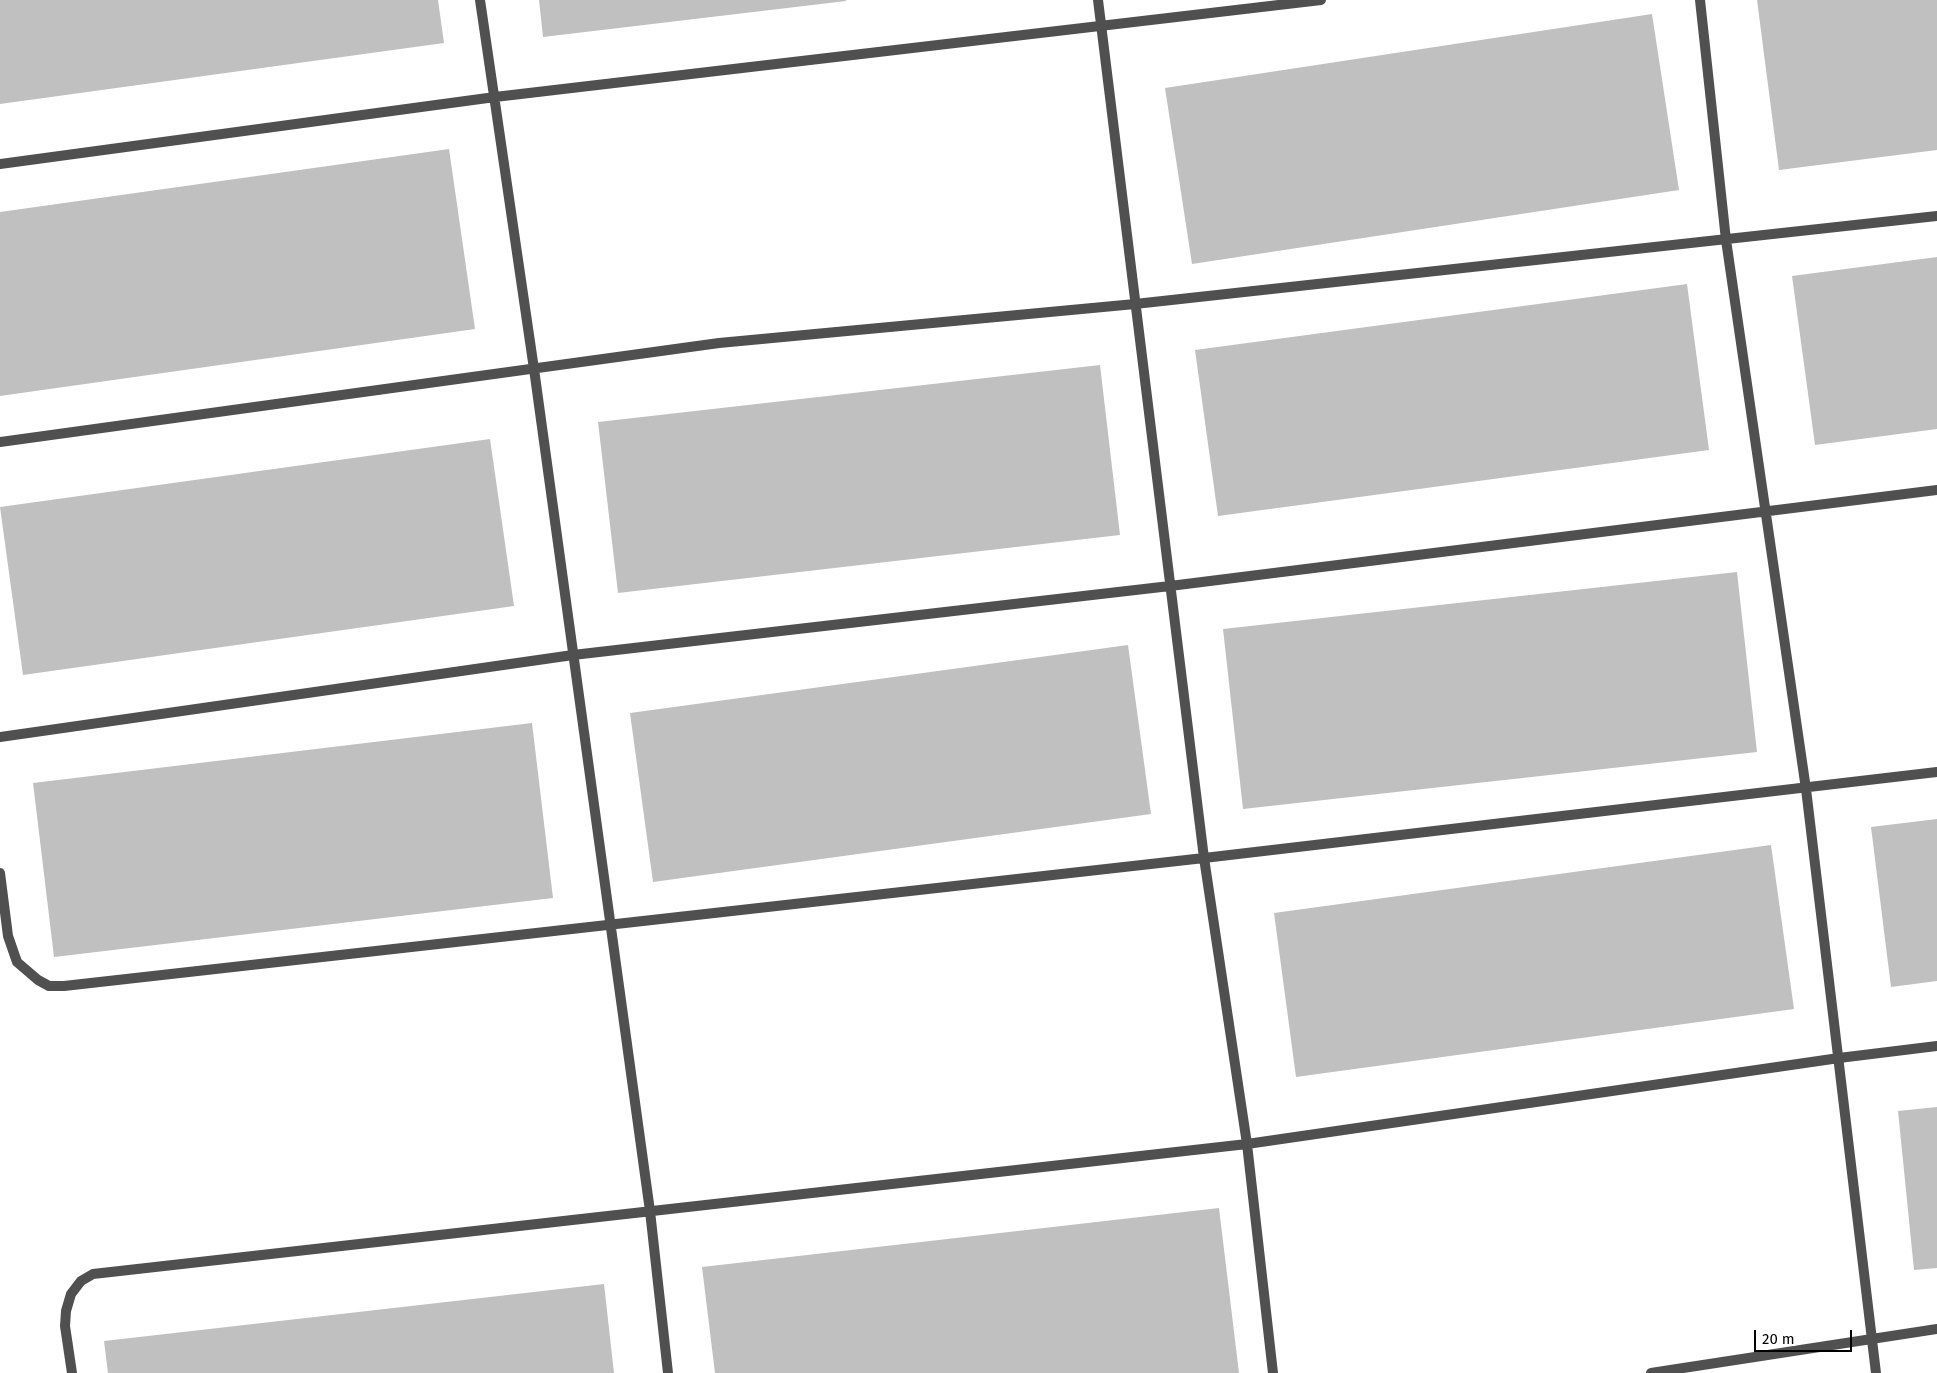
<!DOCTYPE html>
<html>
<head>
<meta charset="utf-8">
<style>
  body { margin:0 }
  #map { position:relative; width:1937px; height:1373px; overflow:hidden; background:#fff; font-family:"Fira Sans",sans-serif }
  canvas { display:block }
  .scale { position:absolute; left:1754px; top:1330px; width:98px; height:22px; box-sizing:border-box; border:2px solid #000; border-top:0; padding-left:6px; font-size:15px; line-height:18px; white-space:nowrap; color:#000; -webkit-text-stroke:4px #fff; paint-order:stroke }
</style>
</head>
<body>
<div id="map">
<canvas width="1937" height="1373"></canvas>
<div class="scale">20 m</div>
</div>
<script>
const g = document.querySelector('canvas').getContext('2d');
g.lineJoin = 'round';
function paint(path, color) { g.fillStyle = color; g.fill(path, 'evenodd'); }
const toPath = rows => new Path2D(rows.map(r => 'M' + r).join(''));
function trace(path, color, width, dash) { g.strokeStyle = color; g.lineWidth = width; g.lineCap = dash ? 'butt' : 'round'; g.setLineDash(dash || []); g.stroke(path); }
const building = toPath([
  [0,0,438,0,444,43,0,104],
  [539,0,846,0,846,1,543,37],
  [1757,0,1937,0,1937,150,1779,170],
  [1652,14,1679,190,1192,264,1165,88],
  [449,149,475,329,0,396,0,212],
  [1937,257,1937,429,1815,445,1792,276],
  [1687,284,1709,450,1218,516,1195,350],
  [1100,365,1120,535,618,593,598,422],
  [490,439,514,606,23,675,0,507],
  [1737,572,1757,752,1243,809,1223,629],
  [1128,645,1151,814,653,882,630,713],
  [532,723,553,898,54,957,33,783],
  [1937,819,1937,981,1891,987,1871,827],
  [1771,845,1794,1009,1296,1077,1274,913],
  [1937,1107,1937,1268,1914,1270,1898,1111],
  [1219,1208,1239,1373,715,1373,702,1267],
  [604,1284,614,1373,108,1373,104,1341]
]);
const minor = toPath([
  [480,0,534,369,650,1211,668,1373],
  [1098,0,1204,858,1247,1144,1273,1373],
  [1700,0,1726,240,1806,789,1876,1373],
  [0,164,495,97,1321,0],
  [0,442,719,343,1135,304,1937,216],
  [0,737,573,655,1170,586,1937,490],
  [0,873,8,936,17,962,38,980,49,986,64,986,1204,858,1937,772],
  [72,1373,65,1326,66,1311,71,1294,81,1281,93,1274,1247,1144,1839,1058,1937,1046],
  [1651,1373,1937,1329]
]);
paint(building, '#c0c0c0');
trace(minor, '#505050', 10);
</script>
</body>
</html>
